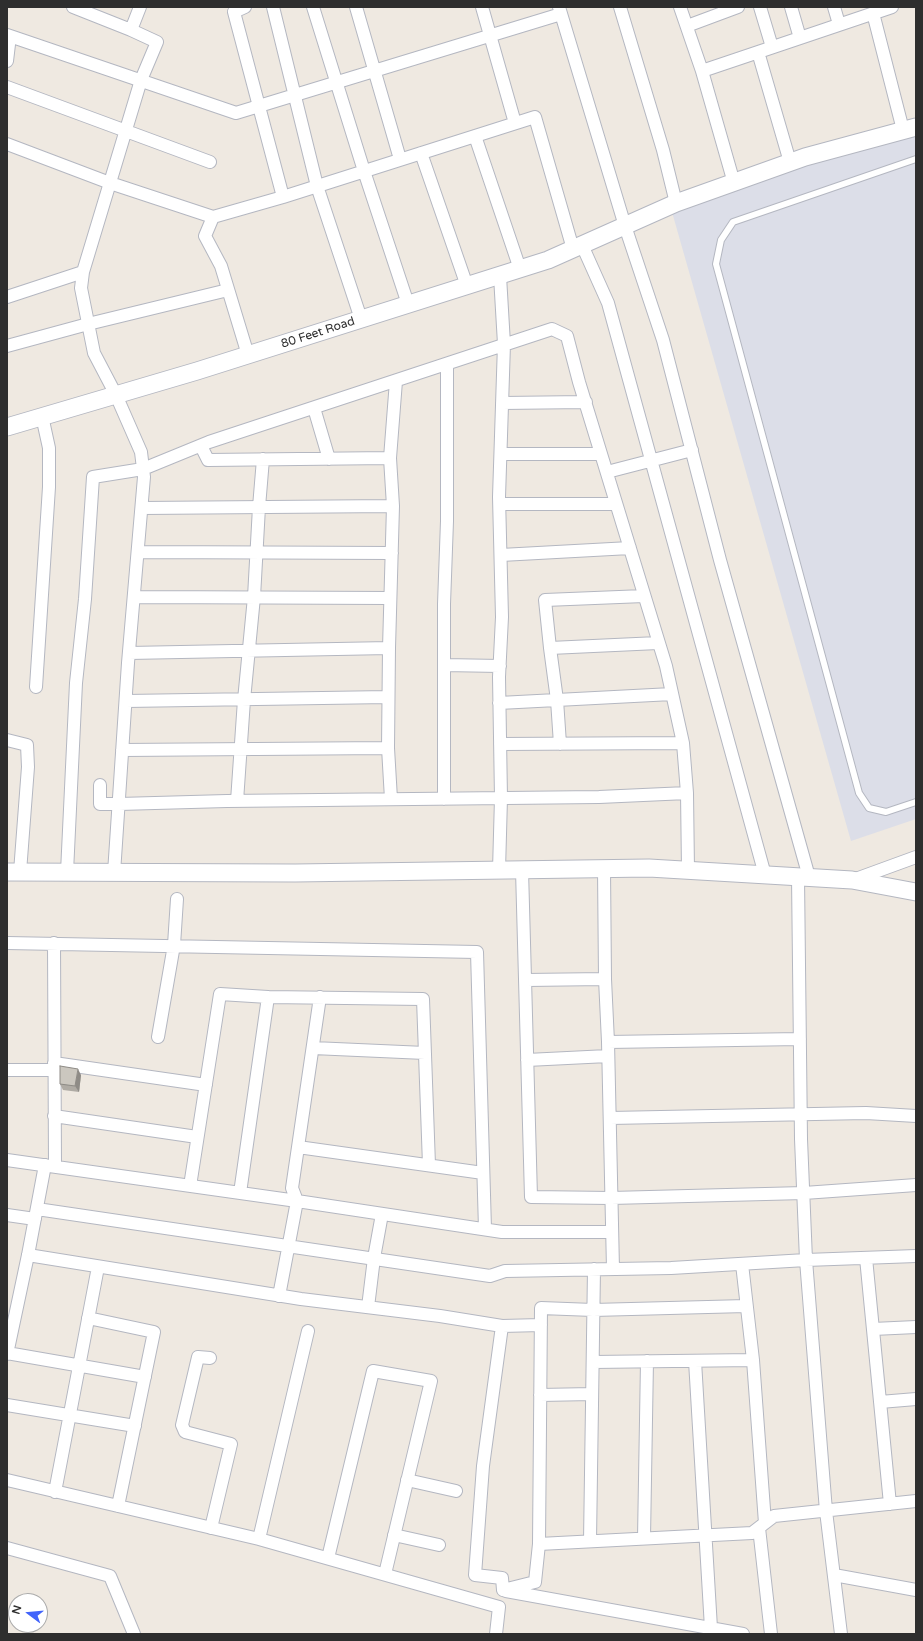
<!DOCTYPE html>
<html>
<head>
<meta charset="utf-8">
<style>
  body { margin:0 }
  #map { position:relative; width:923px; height:1641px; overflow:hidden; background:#efe9e1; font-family:"Varela Round",sans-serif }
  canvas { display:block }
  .frame { position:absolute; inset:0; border:8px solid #2e2e2e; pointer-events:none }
  .north { position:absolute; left:8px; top:1593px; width:40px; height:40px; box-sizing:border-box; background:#fff; border:1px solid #ababab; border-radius:50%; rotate:286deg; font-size:11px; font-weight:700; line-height:16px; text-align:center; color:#2e2e2e }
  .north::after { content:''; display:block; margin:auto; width:14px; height:18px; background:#4264fb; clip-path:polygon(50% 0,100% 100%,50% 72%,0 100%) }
</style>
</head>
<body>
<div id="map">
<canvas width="923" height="1641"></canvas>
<div class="frame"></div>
<div class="north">N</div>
</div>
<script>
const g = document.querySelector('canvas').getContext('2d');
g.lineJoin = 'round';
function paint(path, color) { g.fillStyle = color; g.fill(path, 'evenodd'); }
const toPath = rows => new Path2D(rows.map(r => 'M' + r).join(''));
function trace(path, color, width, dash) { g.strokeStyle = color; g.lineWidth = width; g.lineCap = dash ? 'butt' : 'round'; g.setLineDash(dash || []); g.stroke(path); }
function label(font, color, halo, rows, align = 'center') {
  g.font = font + ' "Varela Round",sans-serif'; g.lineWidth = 3.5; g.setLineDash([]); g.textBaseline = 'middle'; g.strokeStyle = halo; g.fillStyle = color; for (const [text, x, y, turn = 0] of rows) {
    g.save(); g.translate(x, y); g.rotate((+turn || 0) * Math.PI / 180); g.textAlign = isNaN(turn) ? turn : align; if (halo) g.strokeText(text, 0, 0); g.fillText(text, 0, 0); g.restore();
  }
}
const airport = toPath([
  [916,127,916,819,851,841,670,205]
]);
const lane = toPath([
  [916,159,733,222,721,240,716,264,859,793,869,808,886,812,916,802]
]);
const street = toPath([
  [73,7,131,30],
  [245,7,234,12,283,197],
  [273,7,317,186,361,319],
  [313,7,364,171,408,304],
  [356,7,400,159],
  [482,7,515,123],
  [559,7,625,226,663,340,720,560,809,877],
  [620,7,663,150,676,203],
  [680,7,702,71],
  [760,7,772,47],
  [791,7,800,38],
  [834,7,839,24],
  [873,13,903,130],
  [687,26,738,7],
  [7,35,236,113,561,14],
  [758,52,790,162],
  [7,61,10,36],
  [7,87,210,162],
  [475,136,520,269],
  [7,144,110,183,213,217,283,197,535,117,573,249],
  [421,153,467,286],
  [734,183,702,71,892,7],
  [213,217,205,236,221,266,248,355],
  [582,245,608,303,765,875],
  [7,297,83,272],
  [7,346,88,324,228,290],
  [502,403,586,402],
  [314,408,329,459],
  [201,446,208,460,390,458],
  [501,454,601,454],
  [607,472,692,450],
  [500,504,616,504],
  [142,508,393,506],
  [139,552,392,553],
  [501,555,630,548],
  [644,596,545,600,550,648,658,643],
  [134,597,390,598],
  [550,648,557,700,560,744],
  [129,653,389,648],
  [444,665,500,666],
  [36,687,49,487,49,448,42,416],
  [126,701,388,697],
  [499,703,672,694],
  [7,740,27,745,28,767,20,872],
  [500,744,683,743],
  [122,750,388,748],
  [100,785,100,804,119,804,227,801,599,797,687,793],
  [391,799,388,748,389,648,393,506,390,458,396,381],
  [444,799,444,604,447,521,447,364],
  [237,801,244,700,254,597,259,507,263,459],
  [604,869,605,979,608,1042,613,1269],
  [499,870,501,798,499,677,502,617,499,497,504,344,500,276],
  [522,870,531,1197,611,1198,804,1193,916,1185],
  [67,872,76,683,85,599,93,477,143,469,209,442,552,329,567,336,579,382,666,666,683,743,687,793,688,870],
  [114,873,128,663,144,477,141,452,116,395,94,353,81,288,83,272,141,80,157,42,131,30,140,7],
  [798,877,801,1139,806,1260,826,1511,841,1634],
  [853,880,916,857],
  [7,943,477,952,485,1229],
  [54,943,55,1166],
  [526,980,605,979],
  [158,1037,174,945,177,899],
  [608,1042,800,1039],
  [313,1048,425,1053],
  [527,1060,608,1056],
  [54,1063,206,1085],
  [7,1070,54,1070],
  [54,1116,197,1137],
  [610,1118,866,1113,916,1116],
  [298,1147,483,1173],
  [7,1160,297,1201,502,1232,612,1232],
  [190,1186,220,994,268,997,423,999,429,1165],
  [240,1193,268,997],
  [37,1209,490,1276,505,1271,671,1268,806,1260,916,1256],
  [7,1215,35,1219],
  [28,1255,301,1299,440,1316,502,1326,541,1325],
  [866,1258,890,1504],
  [742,1264,753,1360],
  [279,1296,297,1201,292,1188,320,997],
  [368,1307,374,1258,382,1214],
  [88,1318,154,1332,118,1506],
  [502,1326,483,1466,475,1575,502,1578,503,1590],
  [873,1329,916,1327],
  [7,1353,145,1377],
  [7,1354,28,1255,45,1165],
  [210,1358,198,1357,182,1425,185,1432,231,1444,211,1528],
  [695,1361,711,1628],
  [593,1362,753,1360,765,1523],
  [540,1395,592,1394],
  [880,1402,916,1399],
  [7,1405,135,1426],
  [7,1480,259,1539,499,1607,496,1634],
  [407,1480,456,1491],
  [55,1492,98,1267],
  [759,1528,771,1634],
  [394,1535,439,1545],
  [644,1538,647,1361],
  [259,1539,308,1331],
  [590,1541,594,1269],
  [539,1544,541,1308,593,1310,746,1306],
  [7,1548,110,1576,134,1634],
  [328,1558,373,1371,431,1381,385,1574],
  [834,1575,916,1590],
  [503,1590,535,1582,539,1544,752,1533,774,1516,916,1501],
  [506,1591,743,1634]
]);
const secondary = toPath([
  [7,427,197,371,548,260,676,203,805,157,916,127],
  [7,872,295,873,649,868,852,880,916,892]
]);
const wall = toPath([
  [81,1075,79,1092,63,1090,60,1084]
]);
const shadedWall = toPath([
  [78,1069,81,1075,79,1092,75,1086]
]);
const building = toPath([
  [60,1066,78,1069,75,1086,60,1084,60,1066]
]);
const streetNames = [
  ["80 Feet Road",318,333,-18]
];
paint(airport, '#dcdee8');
trace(lane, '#b4b7c1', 8);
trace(street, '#b4b7c1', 14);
trace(secondary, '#b4b7c1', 19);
trace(lane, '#fff', 6);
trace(street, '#fff', 12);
trace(secondary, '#fff', 17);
paint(wall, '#afaba4');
paint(shadedWall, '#8e8b86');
paint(building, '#cbc7bf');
trace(building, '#8e8b86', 1);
label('12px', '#2e2e2e', '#fff', streetNames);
</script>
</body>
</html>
